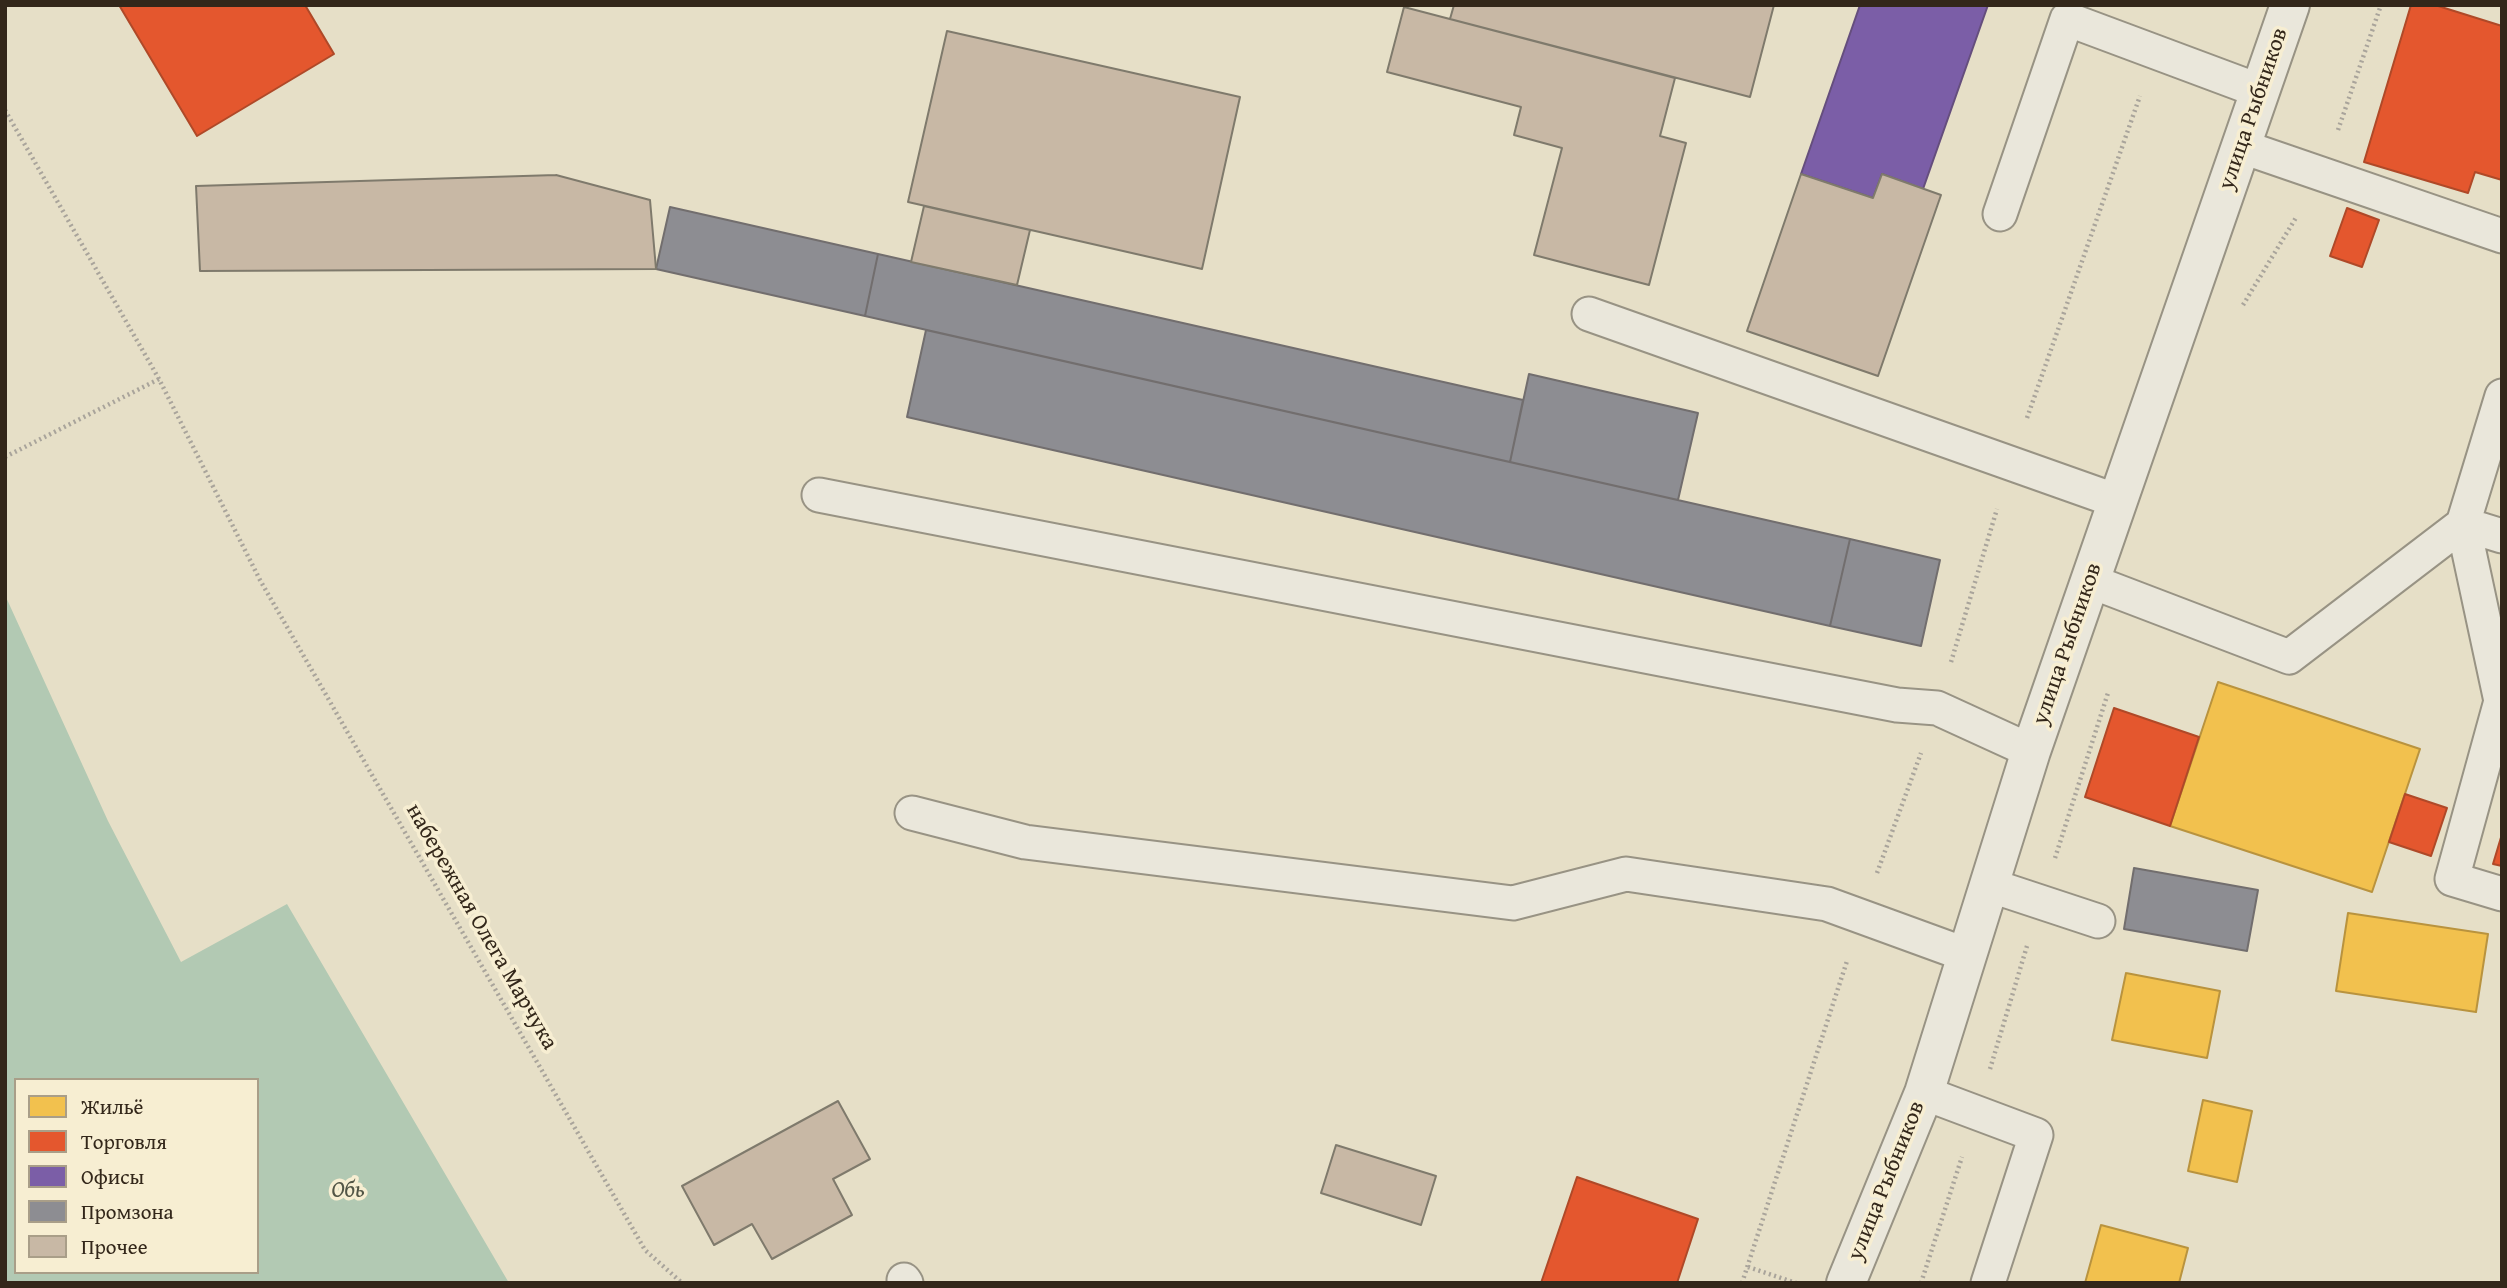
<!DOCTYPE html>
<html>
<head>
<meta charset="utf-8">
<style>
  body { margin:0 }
  #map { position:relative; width:2507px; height:1288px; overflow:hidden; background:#e6dfc7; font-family:"Gentium Book Plus",serif }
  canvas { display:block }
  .frame { position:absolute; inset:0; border:7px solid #33271a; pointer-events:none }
  .legend { position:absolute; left:14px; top:1078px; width:245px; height:196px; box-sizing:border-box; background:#f7eed2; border:2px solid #a99e88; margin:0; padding:9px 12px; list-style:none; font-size:21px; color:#33271a }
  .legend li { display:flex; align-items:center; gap:14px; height:35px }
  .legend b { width:35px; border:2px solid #a99e88 }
</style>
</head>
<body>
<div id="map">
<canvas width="2507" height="1288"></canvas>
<div class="frame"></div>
<ul class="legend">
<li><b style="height:19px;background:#f2c14e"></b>Жильё</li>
<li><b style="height:19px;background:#e4572e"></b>Торговля</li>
<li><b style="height:19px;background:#7b5ea7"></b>Офисы</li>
<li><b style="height:19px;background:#8d8d92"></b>Промзона</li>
<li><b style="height:19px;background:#c8b8a5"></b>Прочее</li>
</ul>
</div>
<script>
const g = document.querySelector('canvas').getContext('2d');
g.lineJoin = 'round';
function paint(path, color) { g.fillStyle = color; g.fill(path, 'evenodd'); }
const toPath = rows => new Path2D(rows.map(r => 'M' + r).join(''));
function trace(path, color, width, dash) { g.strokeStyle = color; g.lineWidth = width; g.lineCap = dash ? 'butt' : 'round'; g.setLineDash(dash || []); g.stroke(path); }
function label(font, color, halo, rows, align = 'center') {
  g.font = font + ' "Gentium Book Plus",serif'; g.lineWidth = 7; g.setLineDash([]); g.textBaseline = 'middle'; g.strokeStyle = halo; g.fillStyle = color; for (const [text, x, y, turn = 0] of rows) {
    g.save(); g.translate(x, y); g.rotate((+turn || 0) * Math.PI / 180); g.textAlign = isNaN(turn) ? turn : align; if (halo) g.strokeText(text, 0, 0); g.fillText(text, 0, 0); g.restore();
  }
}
const water = toPath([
  [5,595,108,821,181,962,287,904,509,1283,5,1283],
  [16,1080,257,1080,257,1272,16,1272]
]);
const homes = toPath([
  [2218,682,2420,749,2372,892,2170,826,2218,682],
  [2348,913,2488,934,2476,1012,2336,991,2348,913],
  [2126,973,2220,991,2207,1058,2112,1040,2126,973],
  [2203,1100,2252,1111,2237,1182,2188,1171,2203,1100],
  [2101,1225,2188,1248,2179,1283,2085,1283,2101,1225]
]);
const shops = toPath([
  [119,5,305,5,334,54,197,136,119,5],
  [2411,5,2435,5,2502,26,2502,180,2475,172,2468,193,2364,162,2411,5],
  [2347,208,2379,220,2362,267,2330,256,2347,208],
  [2114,708,2199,737,2170,826,2085,797,2114,708],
  [2405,794,2447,808,2431,856,2389,842,2405,794],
  [2502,834,2502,866,2493,864,2502,834],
  [1577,1177,1698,1219,1677,1283,1541,1283,1577,1177]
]);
const offices = toPath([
  [1860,5,1988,5,1923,189,1882,174,1873,198,1801,174,1860,5]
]);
const industry = toPath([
  [670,207,878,254,865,316,656,269,670,207],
  [878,254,1523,400,1510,462,865,316,878,254],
  [926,330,1850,539,1830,626,907,417,926,330],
  [1529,374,1698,413,1678,500,1510,462,1529,374],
  [1850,539,1940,560,1921,646,1830,626,1850,539],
  [2134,868,2258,890,2247,951,2124,929,2134,868]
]);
const building = toPath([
  [1454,5,1774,5,1750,97,1450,19,1454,5],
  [1404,7,1675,78,1660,136,1686,143,1649,285,1534,255,1562,148,1514,135,1521,107,1387,72,1404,7],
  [947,31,1240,97,1202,269,908,202,947,31],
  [1801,174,1873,198,1882,174,1941,195,1878,376,1747,331,1801,174],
  [556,175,650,200,656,269,200,271,196,186,556,175],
  [924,206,1030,230,1017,285,911,262,924,206],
  [838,1101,870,1159,833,1179,852,1215,772,1259,752,1224,714,1245,682,1186,838,1101],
  [1336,1145,1436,1176,1421,1225,1321,1193,1336,1145]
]);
const path = toPath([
  [5,110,159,379,260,580,645,1250,682,1283],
  [2338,130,2381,5],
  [2243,305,2297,216],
  [2027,418,2140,96],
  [5,457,159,379],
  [1951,662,1997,509],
  [2055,858,2108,693],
  [1877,873,1921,753],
  [1990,1069,2027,946],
  [1748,1267,1796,1283],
  [1742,1283,1847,961],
  [1921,1283,1962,1157]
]);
const service = toPath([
  [2240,146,2502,236],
  [2000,214,2067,19,2260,91],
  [1589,314,2117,501],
  [2502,396,2463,524,2501,701,2452,879,2502,894],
  [819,495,1897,705,1937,708,2031,751],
  [2463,524,2502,536],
  [2090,581,2289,657,2463,524],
  [912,813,1025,842,1513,903,1626,874,1827,904,1967,955],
  [1989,885,2098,921],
  [1924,1093,2036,1135,1988,1283],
  [904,1280,906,1283]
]);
const minor = toPath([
  [1846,1283,1924,1093,2031,751,2290,5]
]);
const streetNames = [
  ["улица Рыбников",2254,109,-71],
  ["улица Рыбников",2068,644,-71],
  ["набережная Олега Марчука",481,927,60],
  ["улица Рыбников",1887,1181,-68]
];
const waterNames = [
  ["Обь",348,1191]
];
paint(water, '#b2c9b3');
paint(homes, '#f2c14e');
trace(homes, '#b9933e', 2);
paint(shops, '#e4572e');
trace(shops, '#af4928', 2);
paint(offices, '#7b5ea7');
trace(offices, '#654e7d', 2);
paint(industry, '#8d8d92');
trace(industry, '#726e6e', 2);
paint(building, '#c8b8a5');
trace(building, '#7f7a6c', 2);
trace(service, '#989384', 37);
trace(minor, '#989384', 42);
trace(path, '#a9a49b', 4.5, [2, 3.5]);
trace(service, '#eae7db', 33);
trace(minor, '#eae7db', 38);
label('23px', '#33271a', '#f7eed2', streetNames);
label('italic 24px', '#525546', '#f7eed2', waterNames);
</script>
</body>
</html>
